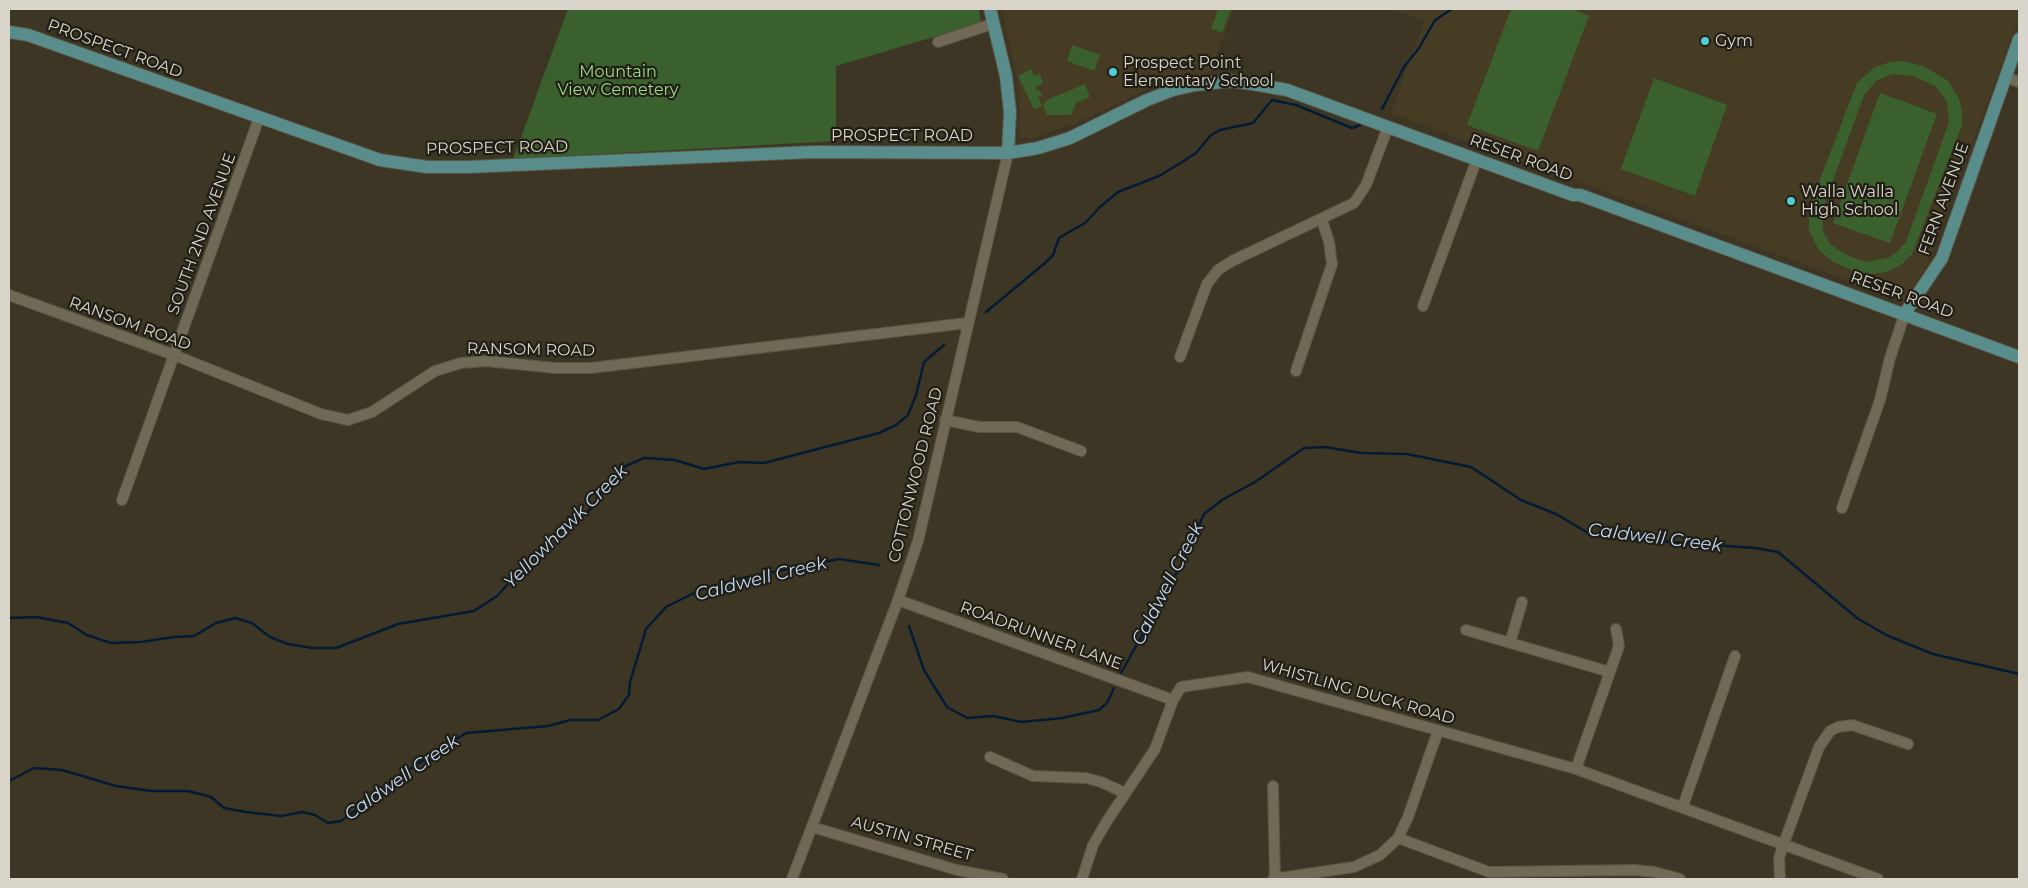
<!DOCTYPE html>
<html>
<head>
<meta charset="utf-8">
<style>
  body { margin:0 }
  #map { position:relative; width:2028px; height:888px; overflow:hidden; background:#3d3624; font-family:Montserrat,sans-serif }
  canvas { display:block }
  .frame { position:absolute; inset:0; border:10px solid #d9d5ca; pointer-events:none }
</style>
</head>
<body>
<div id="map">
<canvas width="2028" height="888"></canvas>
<div class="frame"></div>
</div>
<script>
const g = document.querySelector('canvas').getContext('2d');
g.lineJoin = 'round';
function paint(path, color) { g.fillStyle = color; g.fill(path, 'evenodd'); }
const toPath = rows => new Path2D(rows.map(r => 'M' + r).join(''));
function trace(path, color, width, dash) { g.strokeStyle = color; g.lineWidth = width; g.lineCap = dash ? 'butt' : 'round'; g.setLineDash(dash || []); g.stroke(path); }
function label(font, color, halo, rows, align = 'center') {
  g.font = font + ' Montserrat,sans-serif'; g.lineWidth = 4.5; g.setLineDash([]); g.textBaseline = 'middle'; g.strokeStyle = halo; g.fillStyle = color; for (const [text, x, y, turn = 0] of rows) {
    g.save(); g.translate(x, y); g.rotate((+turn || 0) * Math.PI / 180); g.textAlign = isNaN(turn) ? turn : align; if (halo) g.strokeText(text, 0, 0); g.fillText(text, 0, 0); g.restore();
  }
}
const built = toPath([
  [1002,9,1234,9,1209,75,1179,79,1153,87,1073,124,1032,139,1020,137,1020,93],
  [1390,9,2019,9,2019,17,1928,263,1904,301,1391,113,1424,21]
]);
const green = toPath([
  [568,9,979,9,981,23,836,66,836,141,513,159],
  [1218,9,1231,9,1222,33,1211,29],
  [1511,9,1572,9,1589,16,1538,151,1467,125],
  [1072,45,1100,55,1094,71,1067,61],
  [1903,61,1923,66,1947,80,1959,98,1962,111,1962,125,1912,254,1901,265,1886,272,1872,274,1859,273,1833,262,1818,249,1809,229,1809,208,1857,83,1875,67,1890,62],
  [1892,74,1913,76,1935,86,1947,102,1949,122,1906,242,1898,251,1888,258,1867,262,1851,257,1831,245,1823,232,1822,211,1864,95,1876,81],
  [1031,69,1034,76,1040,74,1043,84,1036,87,1037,91,1040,91,1042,96,1038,97,1042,106,1034,109,1018,76],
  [1654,78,1727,105,1695,196,1621,169],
  [1085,84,1090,97,1076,103,1071,115,1047,115,1043,105,1047,100],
  [1880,93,1937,114,1890,243,1833,223]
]);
const stream = toPath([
  [1382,109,1404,67,1419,48,1435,20,1452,9],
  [986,312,1045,263,1053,255,1059,238,1085,223,1100,207,1118,192,1159,176,1182,162,1196,153,1211,135,1220,130,1253,123,1272,100,1296,105,1352,128,1360,125],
  [9,618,36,617,68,623,87,635,111,643,141,642,174,637,194,636,216,623,235,618,252,623,270,637,288,644,313,648,336,648,398,624,474,611,497,596,546,542,592,508,612,478,626,466,644,458,675,460,704,469,739,462,764,463,879,433,896,425,908,415,916,395,924,362,944,345],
  [909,626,924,670,947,707,967,718,993,716,1022,722,1062,718,1099,710,1107,703,1114,688],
  [1121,673,1183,562,1204,514,1222,500,1255,482,1304,448,1325,447,1361,453,1407,454,1471,467,1521,500,1556,514,1588,533,1631,539,1755,548,1778,552,1857,618,1886,635,1933,654,2019,674],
  [9,781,34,768,62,770,116,786,151,791,188,791,211,797,224,808,246,812,281,816,302,812,315,815,328,823,341,821,374,797,394,779,466,733,548,726,570,720,598,720,619,709,629,695,630,682,646,629,666,607,702,589,738,579,839,559,879,565]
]);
const minor = toPath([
  [938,42,992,24],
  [2005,77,2019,82],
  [9,295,174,355,321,414,348,420,372,412,435,371,461,363,486,361,555,368,591,368,967,323],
  [1423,306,1477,159],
  [1180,357,1207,284,1218,270,1232,261,1354,203,1366,185,1388,127],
  [1296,371,1332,264,1329,242,1322,220],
  [945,420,979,427,1017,427,1081,451],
  [122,500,259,118],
  [1842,508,1880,400,1890,358,1905,313],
  [898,600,1173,700],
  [1466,630,1610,672],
  [1510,643,1522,602],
  [990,757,1033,776,1086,778,1101,782,1125,793],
  [1576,769,1619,646,1616,629],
  [1273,786,1275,879],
  [1683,806,1735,656],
  [812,827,957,870,1003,879],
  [1398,838,1489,872,1635,870,1655,872,1680,879],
  [792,879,898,600,918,541,1008,153],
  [1082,879,1093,845,1107,821,1155,749,1173,700,1181,687,1248,677,1576,769,1878,879],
  [1273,879,1354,867,1380,855,1398,838,1408,817,1438,731],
  [1780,879,1779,858,1784,843,1819,747,1830,731,1838,727,1852,725,1908,744]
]);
const major = toPath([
  [990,9,1006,76,1010,112,1008,153],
  [9,32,28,35,380,160,427,167,468,167,813,152,1008,153,1038,148,1070,138,1147,100,1173,90,1195,85,1232,81,1259,85,1287,90,1573,195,1580,195,2019,357],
  [1905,313,1942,258,2019,39]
]);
const markers = [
  [1705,41,5,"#52ccd5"],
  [1113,72,5,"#52ccd5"],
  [1791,201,5,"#52ccd5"]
];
const poiNames = [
  ["Gym",1715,41],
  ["Prospect Point",1123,63],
  ["Elementary School",1123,81],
  ["Walla Walla",1801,192],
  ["High School",1801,210]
];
const streetNames = [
  ["PROSPECT ROAD",115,49,20],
  ["PROSPECT ROAD",902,136],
  ["PROSPECT ROAD",497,148,-1],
  ["RESER ROAD",1521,158,20],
  ["FERN AVENUE",1944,199,-70],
  ["SOUTH 2ND AVENUE",202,234,-70],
  ["RESER ROAD",1902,295,20],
  ["RANSOM ROAD",130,324,20],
  ["RANSOM ROAD",531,350,1],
  ["COTTONWOOD ROAD",916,475,-76],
  ["ROADRUNNER LANE",1041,636,20],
  ["WHISTLING DUCK ROAD",1358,692,16],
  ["AUSTIN STREET",912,839,16]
];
const parkNames = [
  ["Mountain",618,72],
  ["View Cemetery",618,90]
];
const waterNames = [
  ["Yellowhawk Creek",566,527,-45],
  ["Caldwell Creek",1655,538,7],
  ["Caldwell Creek",761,579,-14],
  ["Caldwell Creek",1168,584,-63],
  ["Caldwell Creek",402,778,-35]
];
paint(built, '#463c23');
paint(green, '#3a602e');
trace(stream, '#031c35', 2.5);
trace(minor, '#5a5445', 12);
trace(major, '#5a5445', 14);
trace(minor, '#706955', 10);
trace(major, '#598d8b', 12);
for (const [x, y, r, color] of markers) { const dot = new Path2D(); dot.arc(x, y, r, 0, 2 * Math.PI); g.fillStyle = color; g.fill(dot); trace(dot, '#211e16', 2); }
label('16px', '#d9d5ca', '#211e16', poiNames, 'left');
label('16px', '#d9d5ca', '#211e16', streetNames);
label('16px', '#9cda89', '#211e16', parkNames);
label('italic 18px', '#c0dbf9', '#211e16', waterNames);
</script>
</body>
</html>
